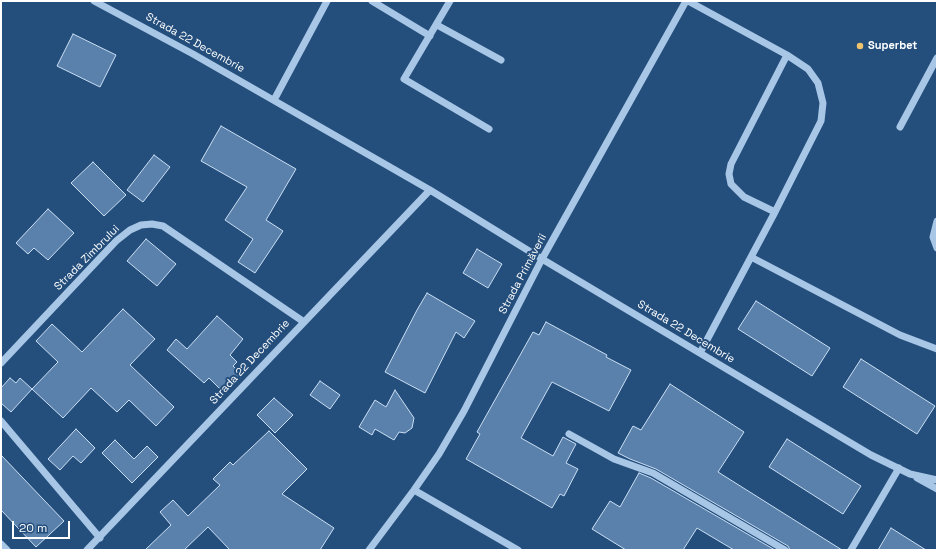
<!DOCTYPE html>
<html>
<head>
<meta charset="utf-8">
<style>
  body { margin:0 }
  #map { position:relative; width:938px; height:551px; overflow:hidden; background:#244e7c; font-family:"Space Grotesk",sans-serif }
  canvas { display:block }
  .frame { position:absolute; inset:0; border:2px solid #fff; pointer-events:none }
  .scale { position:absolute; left:12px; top:521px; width:58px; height:18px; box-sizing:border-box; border:2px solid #fff; border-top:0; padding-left:5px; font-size:12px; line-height:14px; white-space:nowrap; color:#fff; -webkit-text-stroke:3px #244e7c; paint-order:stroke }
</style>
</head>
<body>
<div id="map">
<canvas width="938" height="551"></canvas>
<div class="frame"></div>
<div class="scale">20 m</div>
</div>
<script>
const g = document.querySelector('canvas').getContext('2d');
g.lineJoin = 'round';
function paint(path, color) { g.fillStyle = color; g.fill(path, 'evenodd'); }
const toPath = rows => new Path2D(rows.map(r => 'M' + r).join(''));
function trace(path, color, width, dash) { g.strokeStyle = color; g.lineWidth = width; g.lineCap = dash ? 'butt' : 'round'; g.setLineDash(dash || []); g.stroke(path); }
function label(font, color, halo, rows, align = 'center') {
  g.font = font + ' "Space Grotesk",sans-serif'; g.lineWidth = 4; g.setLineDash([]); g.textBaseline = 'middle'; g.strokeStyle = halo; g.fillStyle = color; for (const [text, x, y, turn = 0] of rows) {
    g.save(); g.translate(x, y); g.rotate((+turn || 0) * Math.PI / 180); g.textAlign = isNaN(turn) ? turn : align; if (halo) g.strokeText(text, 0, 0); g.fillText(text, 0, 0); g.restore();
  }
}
const building = toPath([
  [73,34,116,55,100,87,57,66,73,34],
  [221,126,296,169,266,220,283,231,255,273,238,262,253,239,225,220,247,187,201,161,221,126],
  [154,155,170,167,143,202,127,190,154,155],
  [93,162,126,195,104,216,71,183,93,162],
  [48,209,74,233,48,260,34,248,28,254,16,243,48,209],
  [146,239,176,264,157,286,127,261,146,239],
  [477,249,502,264,488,288,463,273,477,249],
  [427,293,475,321,464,338,456,332,425,393,385,372,417,310,427,293],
  [756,301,830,348,812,376,738,329,756,301],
  [123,309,155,339,130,365,174,407,156,426,129,400,117,412,91,388,63,418,32,389,58,362,36,341,52,324,82,352,123,309],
  [217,316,243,339,230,355,237,362,233,366,243,375,225,394,209,378,204,383,167,350,176,339,187,349,217,316],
  [546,322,607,355,606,357,631,370,609,411,552,382,521,438,553,456,563,437,576,444,566,463,578,469,564,496,560,494,552,508,466,459,480,434,477,432,533,332,539,335,546,322],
  [861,359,935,406,917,434,843,387,861,359],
  [10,378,16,383,20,378,32,389,11,412,1,403,1,388,10,378],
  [320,381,340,395,330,409,310,395,320,381],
  [670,384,744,432,718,472,842,550,790,550,788,546,656,469,630,459,618,453,633,426,641,430,670,384],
  [395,390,414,418,412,428,405,433,399,432,394,440,375,429,372,435,359,427,375,400,386,407,395,390],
  [274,398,293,415,275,433,257,415,274,398],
  [76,429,95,448,81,463,73,456,60,470,48,459,76,429],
  [269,431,307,469,282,494,334,528,320,550,230,550,208,527,184,550,145,550,171,525,160,512,173,500,188,516,220,485,213,479,230,462,233,465,269,431],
  [787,439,861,486,843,514,769,467,787,439],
  [115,440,134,459,147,446,158,457,132,483,102,453,115,440],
  [1,455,64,521,36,547,1,510,1,455],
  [639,473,651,478,775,550,734,550,697,528,683,550,626,550,592,529,610,501,620,507,639,473],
  [891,528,926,550,878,550,891,528]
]);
const minor = toPath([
  [94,1,193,54,430,190,542,259,871,455,910,474,937,480],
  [372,1,430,36],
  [450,1,404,79,489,129],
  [688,1,787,55,731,164,729,174,731,184,744,197,775,212,751,257,900,335,937,349],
  [437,25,501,60],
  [274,100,327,1],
  [900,127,937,58],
  [775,212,821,121,823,103,818,83,808,69,787,55],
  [937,221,933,237,937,248],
  [700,353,751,257],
  [1,363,116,241,130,230,141,225,152,224,163,226,304,322],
  [1,421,100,538],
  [569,434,614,459,653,473,785,550],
  [917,478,937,489],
  [414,490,518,550],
  [1,544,7,550],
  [87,550,430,190],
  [369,550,414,490,439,454,464,411,542,259,686,1],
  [851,550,899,468]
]);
const markers = [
  [860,46,4,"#efc46c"]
];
const streetNames = [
  ["Strada 22 Decembrie",195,43,29],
  ["Strada Zimbrului",87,258,-45],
  ["Strada Primăverii",523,274,-62],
  ["Strada 22 Decembrie",686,332,31],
  ["Strada 22 Decembrie",250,362,-47]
];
const poiNames = [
  ["Superbet",868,46]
];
paint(building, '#5981ab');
trace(building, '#cbdff4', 1);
trace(minor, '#a8c6e5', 7);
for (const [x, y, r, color] of markers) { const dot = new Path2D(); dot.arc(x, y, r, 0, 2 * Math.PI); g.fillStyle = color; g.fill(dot); trace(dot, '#244e7c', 1.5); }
label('11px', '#fff', '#244e7c', streetNames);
label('bold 11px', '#fff', '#244e7c', poiNames, 'left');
</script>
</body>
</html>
